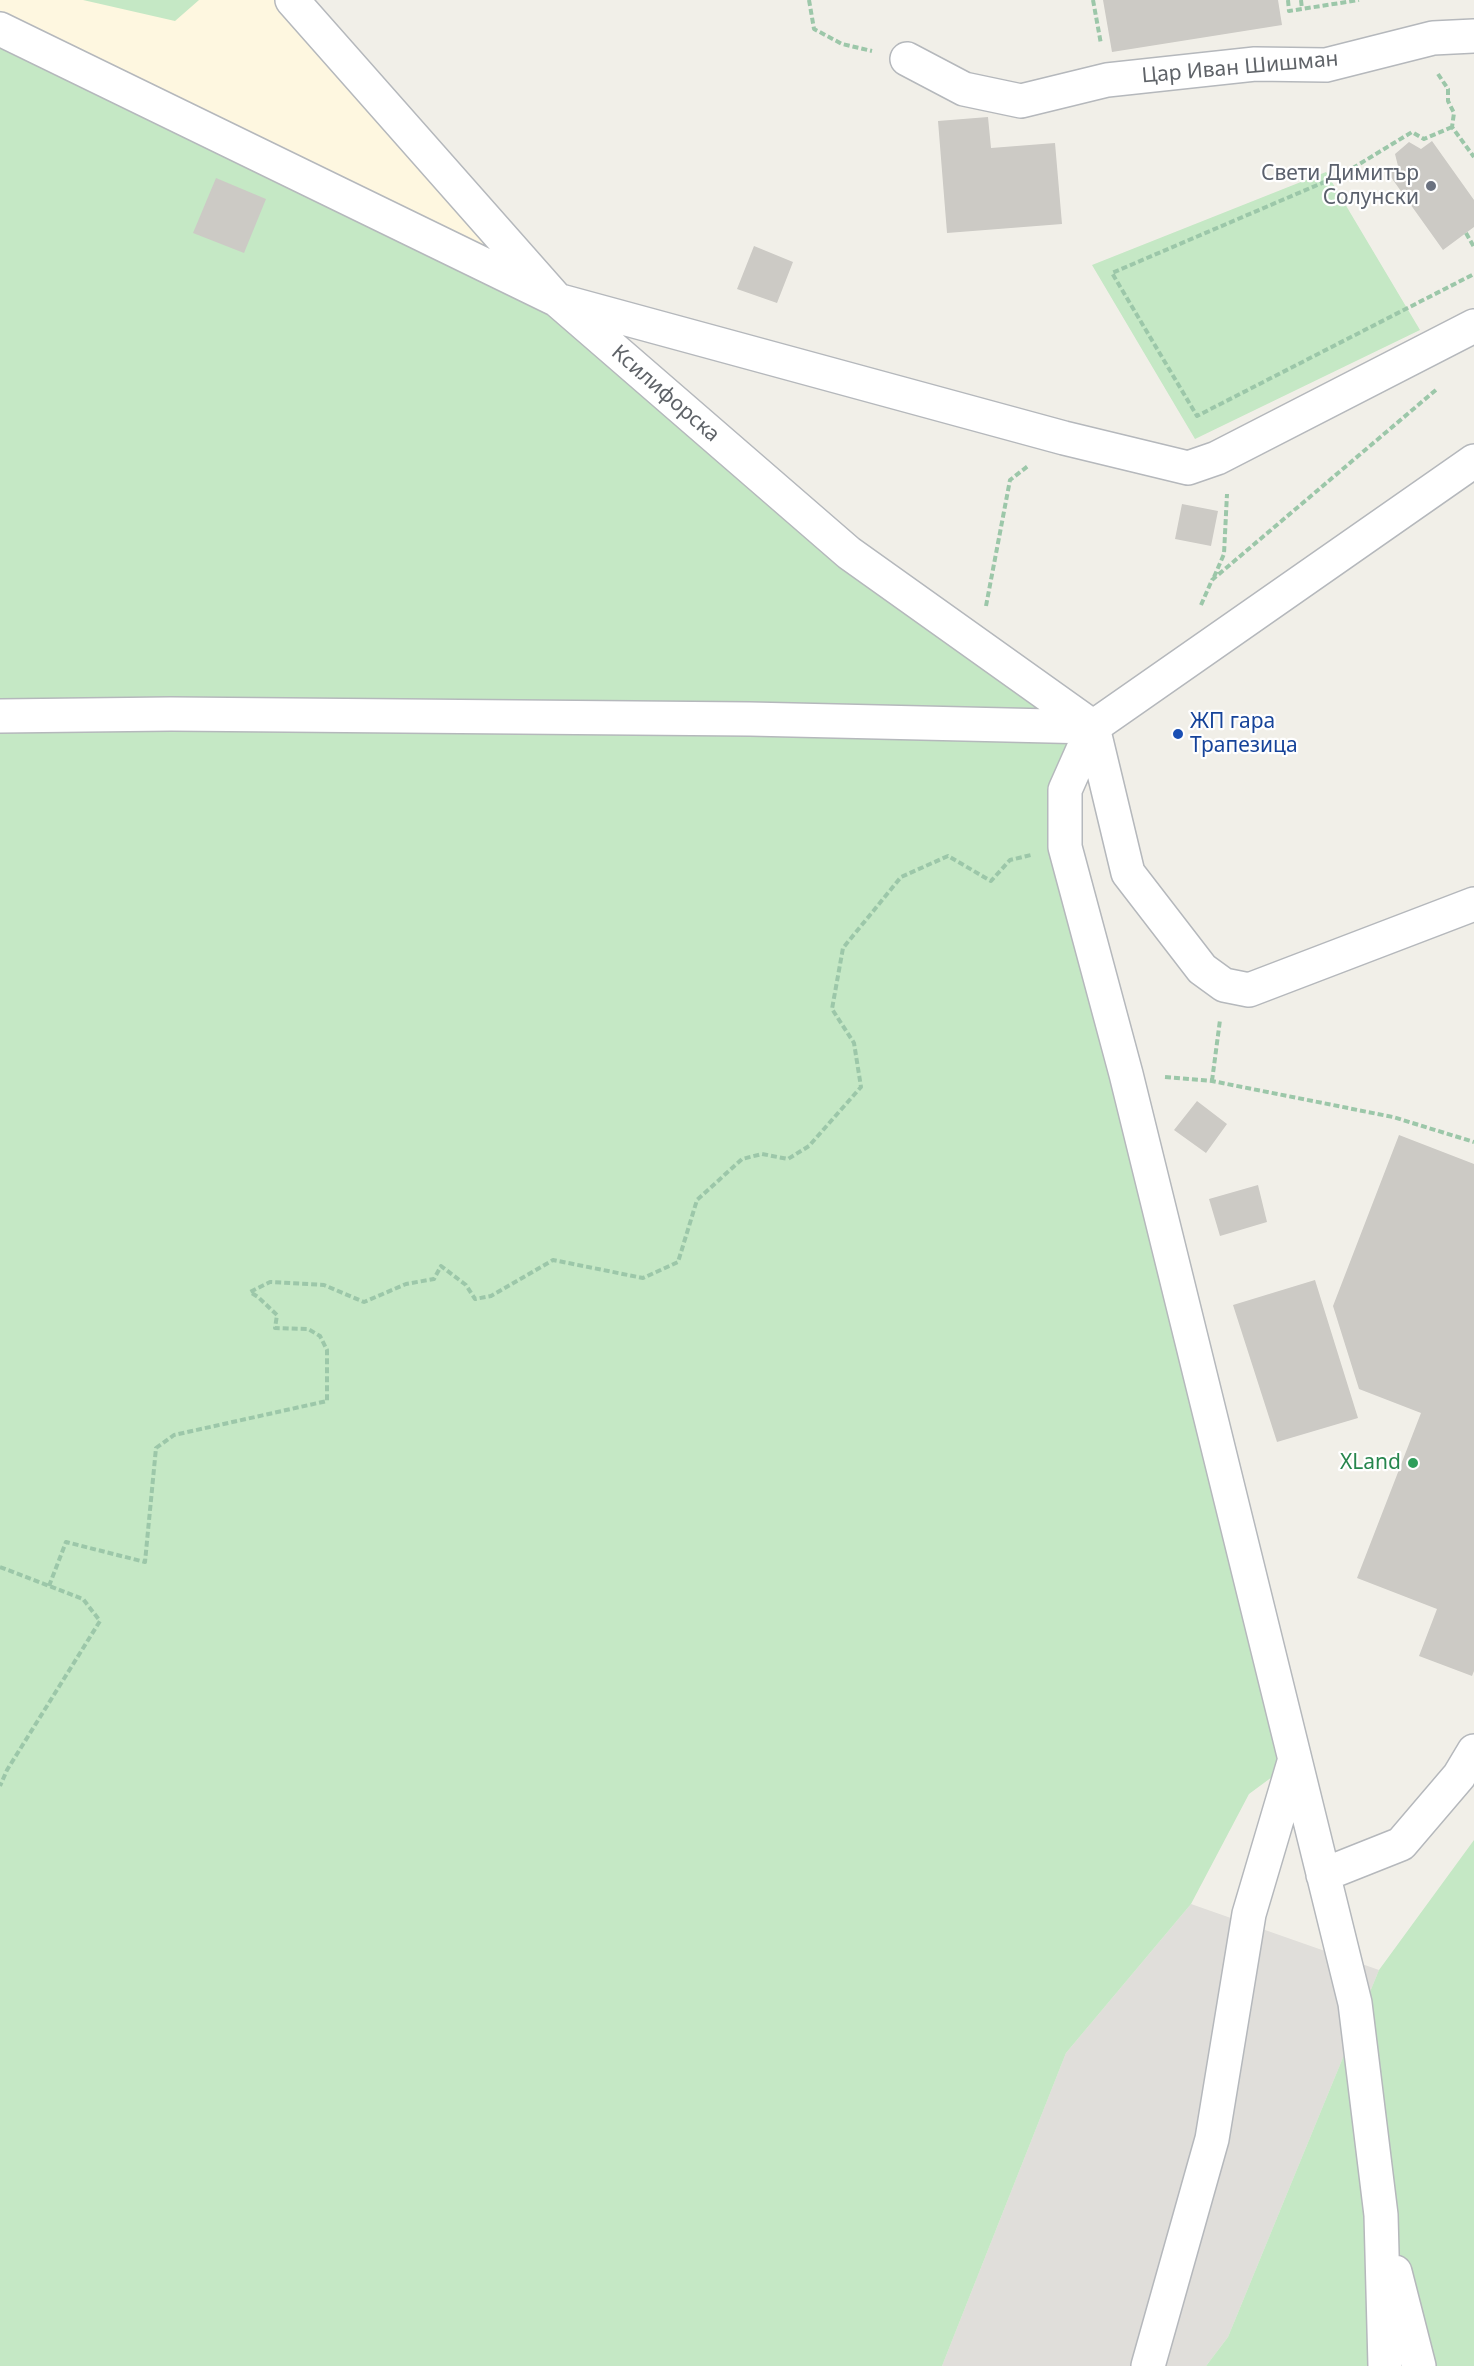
<!DOCTYPE html>
<html>
<head>
<meta charset="utf-8">
<style>
  body { margin:0 }
  canvas { display:block; background:#f1efe8 }
</style>
</head>
<body>
<canvas width="1474" height="2366"></canvas>
<script>
const g = document.querySelector('canvas').getContext('2d');
g.lineJoin = 'round';
function paint(path, color) { g.fillStyle = color; g.fill(path, 'evenodd'); }
const toPath = rows => new Path2D(rows.map(r => 'M' + r).join(''));
function trace(path, color, width, dash) { g.strokeStyle = color; g.lineWidth = width; g.lineCap = dash ? 'butt' : 'round'; g.setLineDash(dash || []); g.stroke(path); }
function label(font, color, halo, rows, align = 'center') {
  g.font = font + ' "Noto Sans",sans-serif'; g.lineWidth = 4.5; g.setLineDash([]); g.textBaseline = 'middle'; g.strokeStyle = halo; g.fillStyle = color; for (const [text, x, y, turn = 0] of rows) {
    g.save(); g.translate(x, y); g.rotate((+turn || 0) * Math.PI / 180); g.textAlign = isNaN(turn) ? turn : align; if (halo) g.strokeText(text, 0, 0); g.fillText(text, 0, 0); g.restore();
  }
}
const commercial = toPath([
  [0,0,292,0,557,300,34,46,0,10]
]);
const industrial = toPath([
  [1191,1904,1379,1970,1228,2337,1206,2366,942,2366,1066,2053]
]);
const green = toPath([
  [83,0,199,0,175,21],
  [0,29,557,300,1093,727,1065,790,1295,1760,1249,1794,1191,1904,1066,2053,942,2366,0,2366],
  [1326,172,1420,330,1195,439,1092,265],
  [1474,1840,1474,2366,1206,2366,1228,2337,1379,1970]
]);
const building = toPath([
  [1103,0,1278,0,1282,25,1112,52],
  [988,117,991,148,1055,143,1062,224,947,233,938,121],
  [1432,141,1474,200,1474,227,1443,250,1388,173,1398,166,1395,154,1409,142,1421,149],
  [216,178,266,199,244,253,193,233],
  [754,246,793,262,777,303,737,289],
  [1182,504,1218,511,1211,546,1175,539],
  [1197,1101,1227,1124,1206,1153,1174,1130],
  [1399,1135,1474,1164,1474,1671,1472,1676,1419,1656,1437,1609,1357,1578,1421,1413,1359,1389,1333,1306],
  [1258,1185,1267,1222,1220,1236,1209,1199],
  [1315,1280,1358,1418,1277,1442,1233,1305]
]);
const path = toPath([
  [809,0,814,29,842,44,872,51],
  [1093,0,1101,44],
  [1288,0,1289,11,1359,0],
  [1301,0,1302,9],
  [1438,74,1448,89,1448,101,1454,113,1452,127,1474,157],
  [1452,127,1424,139,1412,132,1343,174,1112,273,1197,416,1474,274],
  [1466,233,1474,247],
  [1214,577,1224,554,1227,494],
  [1201,605,1212,580,1437,389],
  [986,606,1010,480,1028,466],
  [1165,1077,1212,1081,1393,1117,1474,1142],
  [1212,1081,1220,1020],
  [0,1567,83,1599,100,1621,7,1770,0,1786],
  [49,1586,66,1542,145,1562,156,1448,174,1435,327,1401,327,1350,320,1336,308,1329,275,1328,277,1315,258,1297,250,1292,270,1282,324,1285,364,1302,406,1284,434,1279,441,1266,466,1285,475,1299,491,1296,553,1260,643,1278,678,1262,697,1200,742,1159,762,1154,788,1159,809,1146,861,1087,854,1043,832,1009,843,948,901,877,948,856,991,881,1010,860,1031,855]
]);
const minor = toPath([
  [292,0,557,300,849,553,1093,727],
  [0,29,557,300,1064,438,1188,468,1217,458,1474,326],
  [907,59,964,89,1021,101,1107,80,1255,64,1326,65,1433,38,1474,36],
  [0,716,171,714,750,719,1093,727],
  [1093,727,1128,873,1202,969,1224,985,1249,990,1474,904],
  [1323,1875,1401,1844,1459,1776,1474,1751],
  [1395,2272,1419,2366],
  [1148,2366,1212,2139,1249,1914,1294,1762],
  [1385,2366,1381,2215,1355,2003,1126,1074,1065,847,1065,790,1093,727,1474,461]
]);
const markers = [
  [1431,186,6,"#6b7280"],
  [1178,734,6,"#1a4fb4"],
  [1413,1463,6,"#2e9e5b"]
];
const streetNames = [
  ["Цар Иван Шишман",1240,68,-5],
  ["Ксилифорска",665,394,41]
];
const worshipNames = [
  ["Свети Димитър",1419,174],
  ["Солунски",1419,198]
];
const transitNames = [
  ["ЖП гара",1190,722],
  ["Трапезица",1190,746]
];
const leisureNames = [
  ["XLand",1401,1463]
];
paint(commercial, '#fef7e0');
paint(industrial, '#e0deda');
paint(green, '#c5e8c5');
paint(building, '#cccac5');
trace(minor, '#b5b8bc', 36);
trace(path, '#9cc7a9', 4, [6, 3]);
trace(minor, '#fff', 33);
for (const [x, y, r, color] of markers) { const dot = new Path2D(); dot.arc(x, y, r, 0, 2 * Math.PI); g.fillStyle = color; g.fill(dot); trace(dot, '#fff', 2); }
label('21px', '#5f6368', '#fff', streetNames);
label('21px', '#5b616d', '#fff', worshipNames, 'right');
label('21px', '#164399', '#fff', transitNames, 'left');
label('21px', '#27864d', '#fff', leisureNames, 'right');
</script>
</body>
</html>
